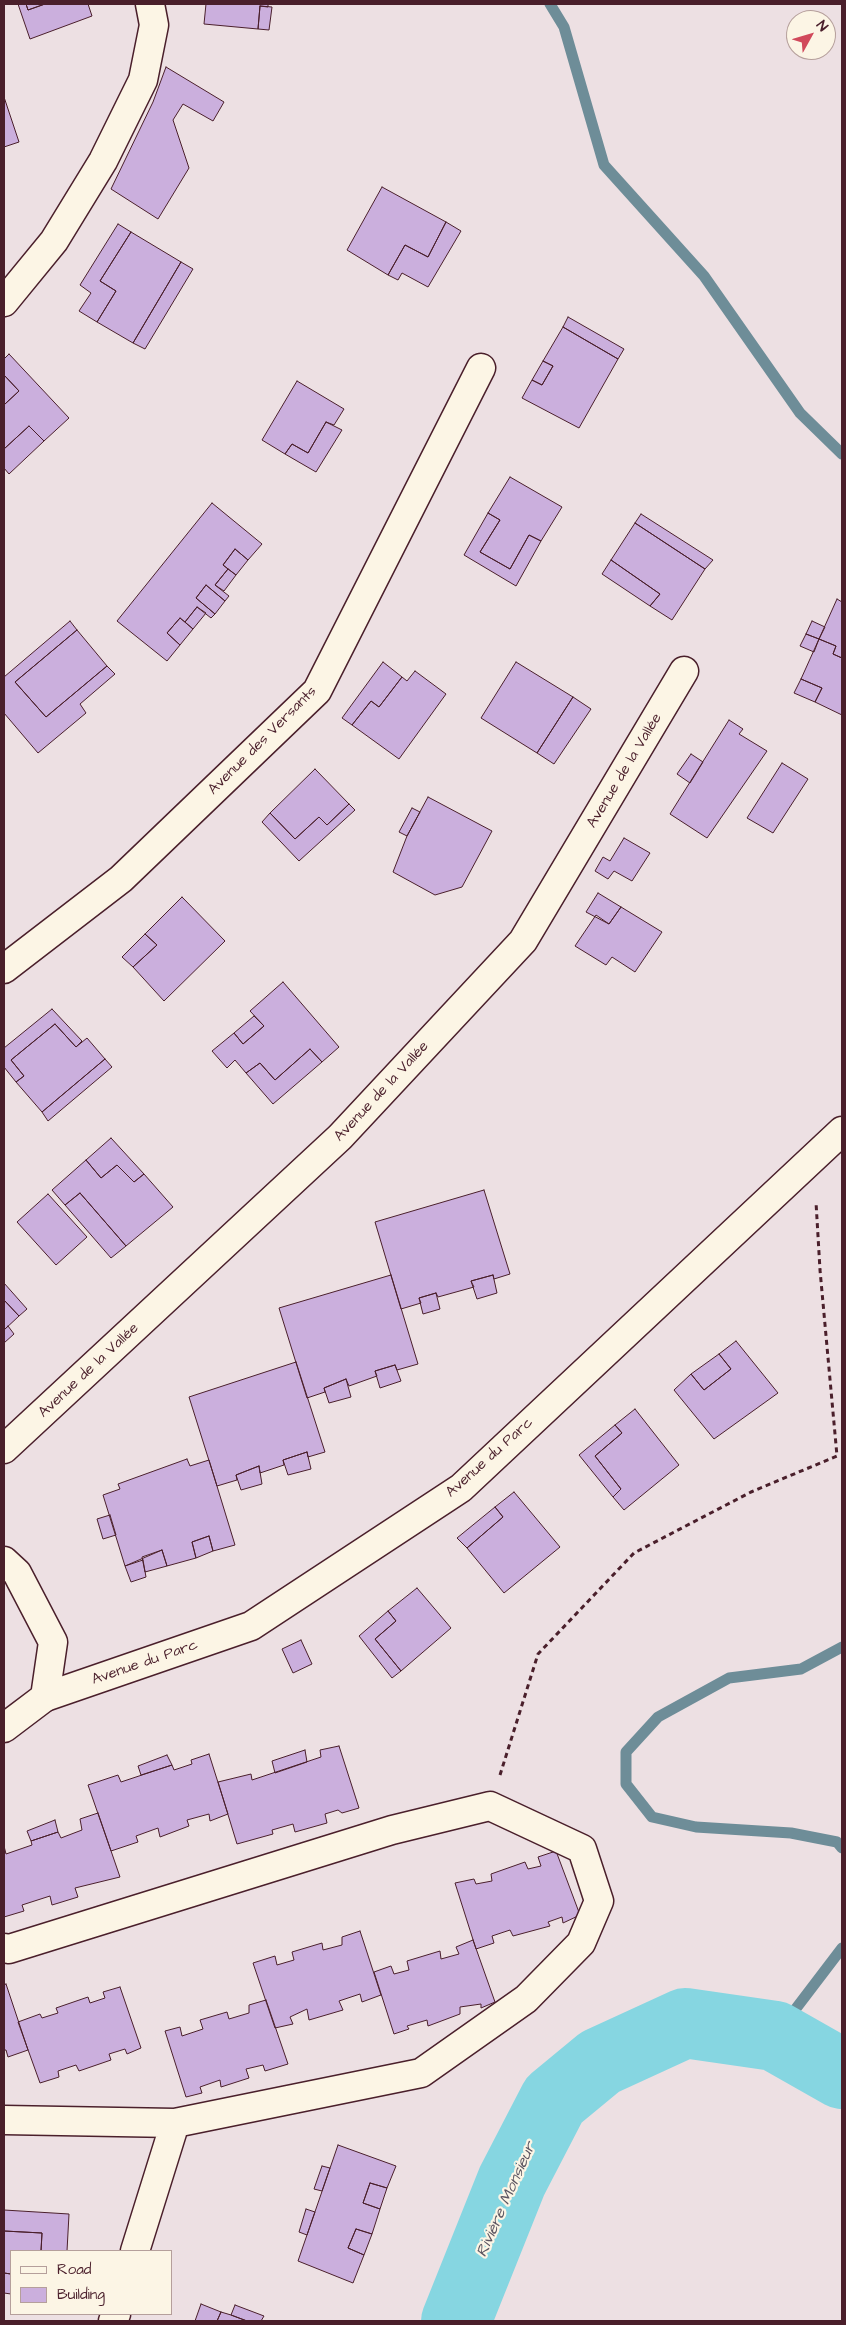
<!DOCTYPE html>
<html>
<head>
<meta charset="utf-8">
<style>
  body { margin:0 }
  #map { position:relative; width:846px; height:2325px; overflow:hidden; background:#ede0e3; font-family:"Architects Daughter",sans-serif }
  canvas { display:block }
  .frame { position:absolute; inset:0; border:5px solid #4a1f2b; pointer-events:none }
  .legend { position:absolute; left:10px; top:2250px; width:162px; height:65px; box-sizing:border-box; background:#fcf5e5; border:1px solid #b59f9b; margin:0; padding:6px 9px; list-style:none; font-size:15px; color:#4a1f2b }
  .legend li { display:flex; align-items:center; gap:10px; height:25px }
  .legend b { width:25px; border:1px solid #b59f9b }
  .north { position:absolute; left:786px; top:10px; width:50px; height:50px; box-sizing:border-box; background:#fcf5e5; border:1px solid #b59f9b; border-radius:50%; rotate:51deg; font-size:14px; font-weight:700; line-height:20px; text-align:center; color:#4a1f2b }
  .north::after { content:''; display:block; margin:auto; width:18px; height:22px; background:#d1495b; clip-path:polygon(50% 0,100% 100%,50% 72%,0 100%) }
</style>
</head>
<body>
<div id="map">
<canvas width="846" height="2325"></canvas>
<div class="frame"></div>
<ul class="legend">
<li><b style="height:6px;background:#fcf5e5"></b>Road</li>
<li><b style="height:14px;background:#cbafdd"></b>Building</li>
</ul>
<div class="north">N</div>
</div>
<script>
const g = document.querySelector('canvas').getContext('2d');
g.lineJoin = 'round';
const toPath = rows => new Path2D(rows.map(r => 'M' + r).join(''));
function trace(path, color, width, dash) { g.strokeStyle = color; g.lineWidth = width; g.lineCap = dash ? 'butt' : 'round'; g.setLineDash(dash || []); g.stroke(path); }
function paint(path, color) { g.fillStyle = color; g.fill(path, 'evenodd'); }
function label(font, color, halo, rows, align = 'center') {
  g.font = font + ' "Architects Daughter",sans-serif'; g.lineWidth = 4.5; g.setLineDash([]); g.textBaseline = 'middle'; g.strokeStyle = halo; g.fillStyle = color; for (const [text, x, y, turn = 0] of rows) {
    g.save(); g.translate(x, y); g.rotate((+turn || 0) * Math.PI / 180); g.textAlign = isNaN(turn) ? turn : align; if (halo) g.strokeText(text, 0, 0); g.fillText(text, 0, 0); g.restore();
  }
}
const stream = toPath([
  [550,4,564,27,604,165,704,276,800,413,842,454],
  [842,1647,801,1669,729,1678,658,1717,626,1752,626,1784,652,1817,696,1827,791,1833,837,1842,842,1848],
  [775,2036,842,1948]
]);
const river = toPath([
  [456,2321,512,2181,554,2100,600,2062,685,2023,775,2036,842,2074]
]);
const building = toPath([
  [18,4,26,4,28,10,45,4,88,4,92,16,30,39,18,4],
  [26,4,45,4,28,10,26,4],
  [206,4,268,4,268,7,260,6,258,29,204,24,206,4],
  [260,6,272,7,269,30,258,29,260,6],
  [166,67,224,102,213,121,183,104,173,120,189,168,158,219,111,189,153,102,166,67],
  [4,97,19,142,4,147,4,97],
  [382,187,446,222,428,257,405,245,388,275,347,250,382,187],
  [446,222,461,231,428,287,402,273,398,280,388,275,405,245,428,257,446,222],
  [118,224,131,232,100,281,116,291,97,322,79,311,91,293,80,285,118,224],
  [131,232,181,262,133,343,97,322,116,291,100,281,131,232],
  [181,262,193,269,145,349,133,343,181,262],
  [568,317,624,349,618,359,563,327,568,317],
  [563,327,618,359,579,428,522,398,532,380,542,385,553,366,543,361,563,327],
  [9,354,69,418,44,441,29,426,4,449,4,403,5,404,19,391,4,375,4,359,9,354],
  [543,361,553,366,542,385,532,380,543,361],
  [4,375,19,391,5,404,4,403,4,375],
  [297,381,344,409,334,425,326,422,308,453,292,444,285,454,262,440,297,381],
  [326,422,342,430,316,472,285,454,292,444,308,453,326,422],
  [29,426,44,441,9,474,4,468,4,449,29,426],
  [510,477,562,507,541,541,529,535,510,569,480,552,500,520,488,513,510,477],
  [212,503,262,544,248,560,235,549,223,565,228,569,215,585,229,596,225,601,206,585,196,598,215,614,211,618,197,607,185,622,180,618,167,633,180,645,167,661,117,621,212,503],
  [488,513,500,520,480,552,510,569,529,535,541,541,516,586,464,555,488,513],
  [641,514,713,560,705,569,635,523,641,514],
  [635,523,705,569,672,620,650,606,660,594,611,560,635,523],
  [235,549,248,560,236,575,223,565,235,549],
  [611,560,660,594,650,606,602,574,611,560],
  [228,569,236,575,224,591,215,585,228,569],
  [206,585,225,601,215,614,196,598,206,585],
  [837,599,842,602,842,658,833,654,836,646,819,639,837,599],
  [197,607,206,613,193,629,185,622,197,607],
  [180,618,193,629,180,645,167,633,180,618],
  [70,621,77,630,15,682,46,717,107,666,115,674,80,704,86,713,38,753,4,713,4,677,70,621],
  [812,621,825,627,819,639,806,634,812,621],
  [77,630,107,666,46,717,15,682,77,630],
  [806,634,819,639,814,652,800,646,806,634],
  [819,639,836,646,833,654,842,658,842,715,815,702,822,688,801,679,819,639],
  [383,662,402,677,379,707,371,701,352,725,342,718,383,662],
  [516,662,573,697,537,753,481,718,516,662],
  [415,671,446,694,399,759,352,725,371,701,379,707,402,677,407,681,415,671],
  [801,679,822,688,815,702,794,693,801,679],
  [573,697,591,709,554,764,537,753,573,697],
  [729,720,743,729,739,734,767,751,707,838,670,814,729,720],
  [691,754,703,762,690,783,677,774,691,754],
  [782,763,808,779,773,833,747,818,782,763],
  [315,769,349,804,327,825,319,817,295,839,270,813,315,769],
  [428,797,492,831,462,887,435,895,393,872,407,836,428,797],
  [349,804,355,810,299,861,262,822,270,813,295,839,319,817,327,825,349,804],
  [412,808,420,812,407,836,399,832,412,808],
  [624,838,650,853,632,881,614,871,608,879,595,871,603,857,610,861,624,838],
  [598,893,621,907,609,924,586,912,598,893],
  [182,897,225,941,164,1001,133,967,157,945,145,934,182,897],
  [621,907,662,932,635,972,612,957,606,965,575,946,596,915,609,924,621,907],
  [145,934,157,945,133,967,122,957,145,934],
  [283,982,339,1047,322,1062,310,1049,275,1080,260,1063,246,1073,235,1060,227,1068,212,1051,234,1033,243,1044,264,1026,250,1011,283,982],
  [52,1009,82,1041,76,1047,55,1024,11,1060,24,1076,16,1082,4,1067,4,1048,52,1009],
  [254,1016,264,1026,243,1044,234,1033,254,1016],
  [55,1024,76,1047,87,1038,105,1059,42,1112,16,1082,24,1076,11,1060,55,1024],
  [310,1049,322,1062,273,1104,246,1073,260,1063,275,1080,310,1049],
  [105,1059,112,1067,48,1121,42,1112,105,1059],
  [111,1138,144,1174,134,1182,117,1165,101,1178,86,1160,111,1138],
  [86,1160,101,1178,117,1165,134,1182,144,1174,173,1207,126,1246,80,1193,65,1205,52,1190,86,1160],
  [484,1190,510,1274,494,1279,493,1275,471,1281,474,1287,438,1297,436,1293,419,1298,421,1303,401,1309,375,1222,484,1190],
  [80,1193,126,1246,111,1258,65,1205,80,1193],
  [48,1194,87,1237,56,1265,17,1222,48,1194],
  [391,1275,418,1364,397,1370,395,1365,375,1371,377,1376,349,1386,346,1379,324,1388,325,1392,307,1398,279,1308,391,1275],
  [493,1275,497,1293,477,1299,471,1281,493,1275],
  [4,1283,27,1309,19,1316,4,1300,4,1283],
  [436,1293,440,1309,423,1314,419,1298,436,1293],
  [4,1300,19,1316,4,1330,4,1300],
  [8,1326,14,1334,4,1343,4,1330,8,1326],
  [736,1341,778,1393,714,1439,674,1390,691,1374,704,1390,731,1369,719,1354,736,1341],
  [719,1354,731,1369,704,1390,691,1374,719,1354],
  [296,1362,325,1452,308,1457,307,1452,283,1460,284,1465,260,1473,259,1466,236,1475,237,1480,217,1486,189,1397,296,1362],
  [395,1365,401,1381,380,1388,375,1371,395,1365],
  [346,1379,351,1397,329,1403,324,1388,346,1379],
  [635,1409,679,1465,624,1510,613,1497,621,1489,595,1456,622,1433,615,1425,635,1409],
  [615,1425,622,1433,595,1456,621,1489,613,1497,579,1455,615,1425],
  [307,1452,311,1469,288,1475,283,1460,307,1452],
  [187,1459,190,1466,209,1460,235,1545,213,1551,209,1536,192,1542,196,1558,167,1566,162,1550,125,1566,103,1495,120,1489,118,1484,187,1459],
  [259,1466,262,1484,241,1490,236,1475,259,1466],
  [514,1492,560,1547,504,1593,467,1548,503,1517,495,1507,514,1492],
  [495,1507,503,1517,467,1548,457,1538,495,1507],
  [110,1515,116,1535,103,1539,97,1519,110,1515],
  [209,1536,213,1551,196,1558,192,1542,209,1536],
  [162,1550,167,1566,145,1572,142,1557,162,1550],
  [143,1560,146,1577,131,1582,125,1566,143,1560],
  [417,1588,451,1628,401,1671,375,1639,396,1621,388,1611,417,1588],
  [388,1611,396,1621,375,1639,401,1671,392,1678,359,1636,388,1611],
  [301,1640,312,1664,293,1673,282,1649,301,1640],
  [339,1746,359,1808,342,1813,338,1810,325,1814,327,1823,295,1832,293,1824,272,1830,273,1834,237,1844,218,1782,251,1774,252,1780,321,1757,320,1750,339,1746],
  [305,1750,307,1762,275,1773,272,1761,305,1750],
  [209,1754,228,1814,210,1821,209,1814,187,1820,189,1826,160,1837,158,1828,136,1836,138,1842,111,1851,88,1785,118,1775,121,1782,172,1765,174,1770,192,1764,191,1760,209,1754],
  [167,1755,172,1765,141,1775,138,1766,167,1755],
  [98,1813,120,1877,75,1888,78,1897,52,1905,50,1896,22,1905,24,1911,4,1917,4,1846,6,1854,32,1845,31,1841,58,1832,61,1838,82,1830,80,1819,98,1813],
  [55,1820,58,1832,31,1841,27,1831,55,1820],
  [556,1851,580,1915,563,1923,562,1917,548,1922,550,1926,513,1936,510,1930,492,1936,494,1943,476,1949,455,1883,474,1879,476,1884,492,1881,491,1874,525,1862,528,1869,541,1866,538,1857,556,1851],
  [360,1931,381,1995,362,2002,360,1994,339,2001,343,2010,309,2020,307,2009,290,2017,293,2024,275,2028,253,1963,275,1956,277,1965,294,1960,292,1952,322,1943,323,1950,342,1945,342,1937,360,1931],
  [473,1940,495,2002,481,2008,481,2004,460,2007,460,2014,428,2026,427,2020,407,2026,409,2029,394,2034,374,1972,391,1966,394,1974,409,1970,407,1961,440,1951,441,1959,459,1954,456,1947,473,1940],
  [6,1984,28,2050,8,2057,6,2050,4,2050,4,1985,6,1984],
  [120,1987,141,2048,127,2054,125,2049,109,2054,111,2060,79,2071,76,2065,58,2071,59,2077,40,2083,18,2022,40,2014,42,2018,58,2013,56,2008,88,1997,90,2003,105,1998,103,1992,120,1987],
  [266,2000,288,2064,265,2071,263,2065,246,2069,249,2078,221,2087,220,2080,200,2087,202,2093,186,2097,165,2031,180,2027,182,2036,203,2029,200,2020,227,2012,229,2019,249,2013,249,2005,266,2000],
  [338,2145,396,2166,387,2188,370,2183,363,2203,380,2209,372,2234,356,2229,348,2248,364,2255,353,2283,298,2261,338,2145],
  [322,2166,330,2168,322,2191,314,2189,322,2166],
  [370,2183,387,2188,380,2209,363,2203,370,2183],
  [306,2209,315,2212,307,2235,299,2232,306,2209],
  [4,2210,69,2214,67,2251,41,2251,42,2233,4,2231,4,2210],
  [356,2229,372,2234,364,2255,348,2248,356,2229],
  [4,2231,42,2233,41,2251,11,2251,11,2274,4,2273,4,2231],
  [4,2273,11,2274,11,2294,4,2293,4,2273],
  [201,2304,221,2312,217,2321,195,2321,201,2304],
  [235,2305,264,2316,261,2321,247,2321,231,2315,235,2305],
  [221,2312,231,2315,247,2321,217,2321,221,2312]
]);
const path = toPath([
  [500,1775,538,1654,634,1553,751,1492,837,1456,820,1270,816,1202]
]);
const minor = toPath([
  [4,302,54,241,103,161,143,80,154,25,150,4],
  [4,969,121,879,317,691,481,368],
  [4,1449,340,1137,523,941,684,671],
  [45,1697,251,1626,461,1488,842,1131],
  [4,1948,9,1949,392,1830,490,1806,582,1849,599,1901,581,1943,526,1999,421,2073,175,2123,4,2120],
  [135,2251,175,2123],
  [113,2321,116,2314]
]);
const secondary = toPath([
  [4,1561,17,1573,53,1642,45,1697,4,1728]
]);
const streetNames = [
  ["Avenue des Versants",263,741,-45],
  ["Avenue de la Vallée",625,771,-59],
  ["Avenue de la Vallée",382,1092,-47],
  ["Avenue de la Vallée",89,1371,-43],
  ["Avenue du Parc",490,1458,-42],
  ["Avenue du Parc",145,1663,-19]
];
const waterNames = [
  ["Rivière Monsieur",507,2200,-66]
];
trace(stream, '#6e8d98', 11);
trace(river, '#86d6e1', 70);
paint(building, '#cbafdd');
trace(building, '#4a1f2b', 1);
trace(minor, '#4a1f2b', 31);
trace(secondary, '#4a1f2b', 31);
trace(path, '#4a1f2b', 3, [5, 4]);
trace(minor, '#fcf5e5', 28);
trace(secondary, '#fcf5e5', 28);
label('15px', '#4a1f2b', '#fcf5e5', streetNames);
label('italic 16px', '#5c5662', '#fcf5e5', waterNames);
</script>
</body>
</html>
